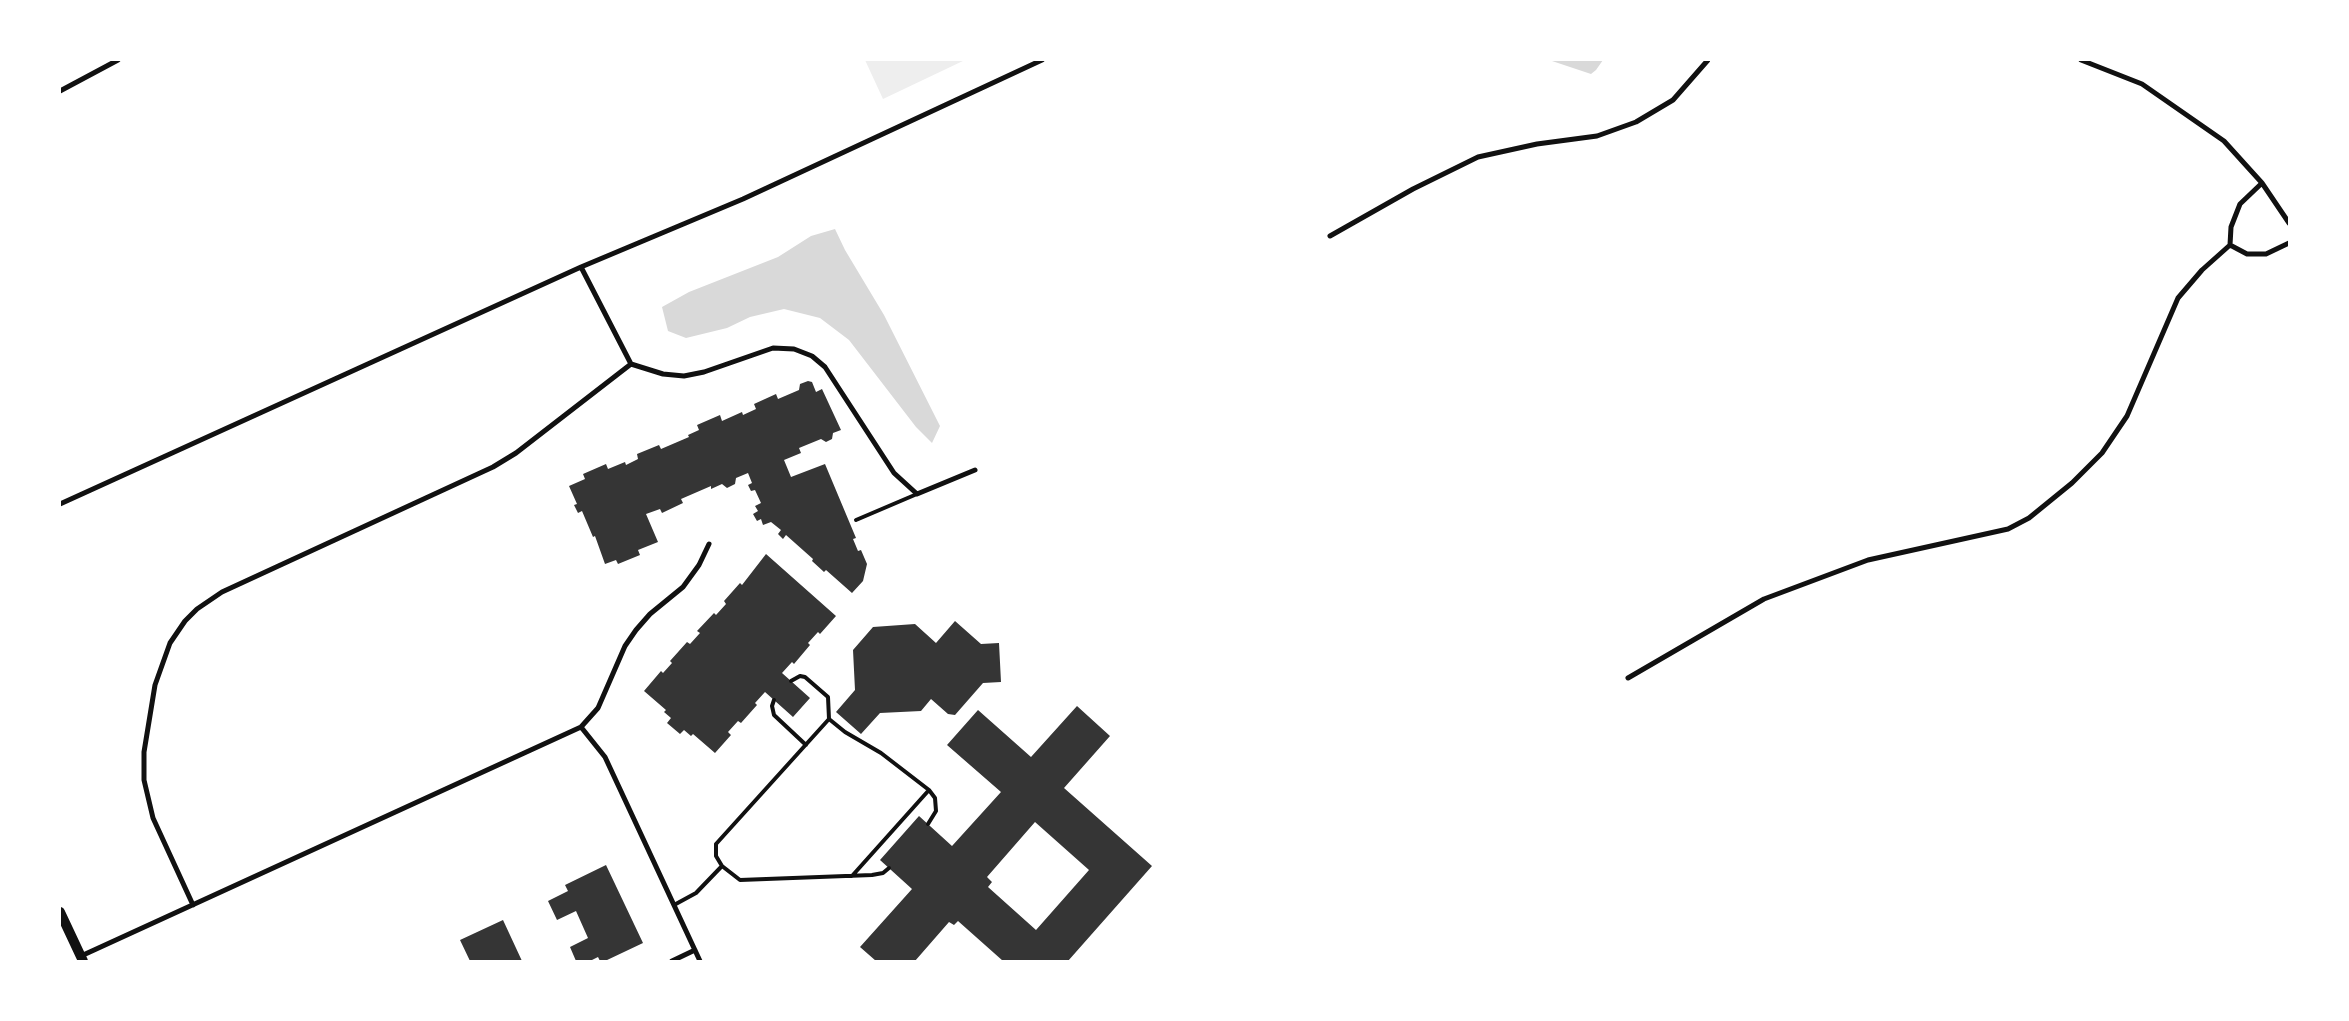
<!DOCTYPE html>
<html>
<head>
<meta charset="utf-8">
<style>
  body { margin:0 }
  #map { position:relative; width:2349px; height:1021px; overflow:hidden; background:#fff; font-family:Mulish,sans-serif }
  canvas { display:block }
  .frame { position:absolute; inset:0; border:61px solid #fff; pointer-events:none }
</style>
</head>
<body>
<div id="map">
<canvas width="2349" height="1021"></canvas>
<div class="frame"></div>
</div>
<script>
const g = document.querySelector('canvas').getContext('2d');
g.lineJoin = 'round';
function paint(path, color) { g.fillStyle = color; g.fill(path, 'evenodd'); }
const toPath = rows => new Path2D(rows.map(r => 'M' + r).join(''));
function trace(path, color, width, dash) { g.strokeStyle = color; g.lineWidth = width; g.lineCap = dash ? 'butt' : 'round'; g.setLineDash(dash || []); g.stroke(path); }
const green = toPath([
  [865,60,965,60,883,99]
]);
const water = toPath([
  [1549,60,1603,60,1596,70,1591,74],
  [835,229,845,250,884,315,940,426,932,443,916,427,849,340,820,318,784,309,750,317,727,328,686,338,668,331,662,307,689,292,778,257,811,236]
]);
const building = toPath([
  [808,381,812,382,816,392,822,389,841,430,833,433,832,439,826,442,821,439,799,448,801,453,784,460,791,477,825,464,856,538,853,539,858,551,861,550,867,564,863,581,852,593,826,570,824,572,812,561,813,559,786,535,783,539,778,534,781,530,771,522,763,525,761,519,757,521,753,514,758,511,755,506,761,503,755,490,751,491,748,485,752,483,748,473,736,478,735,484,727,488,722,484,711,489,711,486,681,499,683,503,662,513,660,509,646,514,658,542,638,550,640,555,618,564,616,560,605,564,595,536,593,537,582,511,578,513,574,505,577,504,569,486,585,479,583,474,606,464,608,469,625,462,626,465,638,459,637,454,659,445,661,449,689,437,688,435,699,430,697,425,720,415,722,421,742,412,743,415,756,409,754,404,776,394,778,399,799,390,800,384],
  [766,554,836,616,820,634,818,632,808,643,810,645,794,664,792,662,782,673,810,698,793,717,765,692,755,703,757,705,741,723,738,721,728,732,731,735,715,753,693,734,691,736,684,730,680,734,667,723,671,718,664,712,666,710,644,691,661,671,663,673,672,663,670,661,687,642,690,644,700,633,697,631,714,613,716,615,726,604,724,601,740,583,742,585],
  [955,621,981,644,999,643,1001,682,983,683,955,715,948,714,931,699,921,711,880,713,861,734,836,712,855,690,853,650,873,627,915,624,936,643],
  [1077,706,1110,736,1064,788,1152,866,1068,961,1003,961,958,921,954,925,949,922,915,961,876,961,860,947,912,889,880,860,919,816,952,846,1001,792,947,745,978,710,1031,757],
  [1035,822,1089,870,1036,930,988,887,992,882,987,877],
  [606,865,643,943,605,961,600,961,598,957,590,961,576,961,570,947,588,938,576,911,557,920,548,901,568,891,565,885],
  [503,920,522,961,470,961,460,940]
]);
const service = toPath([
  [856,520,917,494],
  [791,681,800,676,805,677,828,697,829,719],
  [774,700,772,706,774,715,806,745],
  [889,868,883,873,872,875,740,880,722,866,716,856,716,844,829,719,845,732,881,753,929,790,935,798,936,811,928,824],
  [852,876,929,790],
  [674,905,696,893,722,866]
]);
const minor = toPath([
  [2081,60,2142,84,2224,141,2262,183,2289,223],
  [60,91,118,60],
  [1330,236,1413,189,1478,157,1537,144,1597,136,1636,122,1673,100,1708,60],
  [2230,245,2247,254,2266,254,2289,243],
  [631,364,663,374,684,376,704,372,773,348,794,349,812,356,825,367,894,473,917,494,975,470],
  [60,504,581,267,743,199,1042,60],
  [1628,678,1764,599,1868,560,2008,529,2029,518,2072,483,2102,453,2127,416,2178,298,2202,270,2230,245,2231,227,2240,204,2262,183],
  [581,727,605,757,700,961],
  [193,905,153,818,144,780,144,752,155,685,170,643,185,621,197,609,222,592,493,467,516,453,631,364,581,267],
  [81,956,581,727,598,708,625,646,636,630,650,614,683,587,699,565,709,544],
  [672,961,695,950]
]);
const secondary = toPath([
  [60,912,83,961]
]);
paint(green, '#eee');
paint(water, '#d9d9d9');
paint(building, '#353535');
trace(service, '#111', 4);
trace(minor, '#111', 5);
trace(secondary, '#111', 10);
</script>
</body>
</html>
